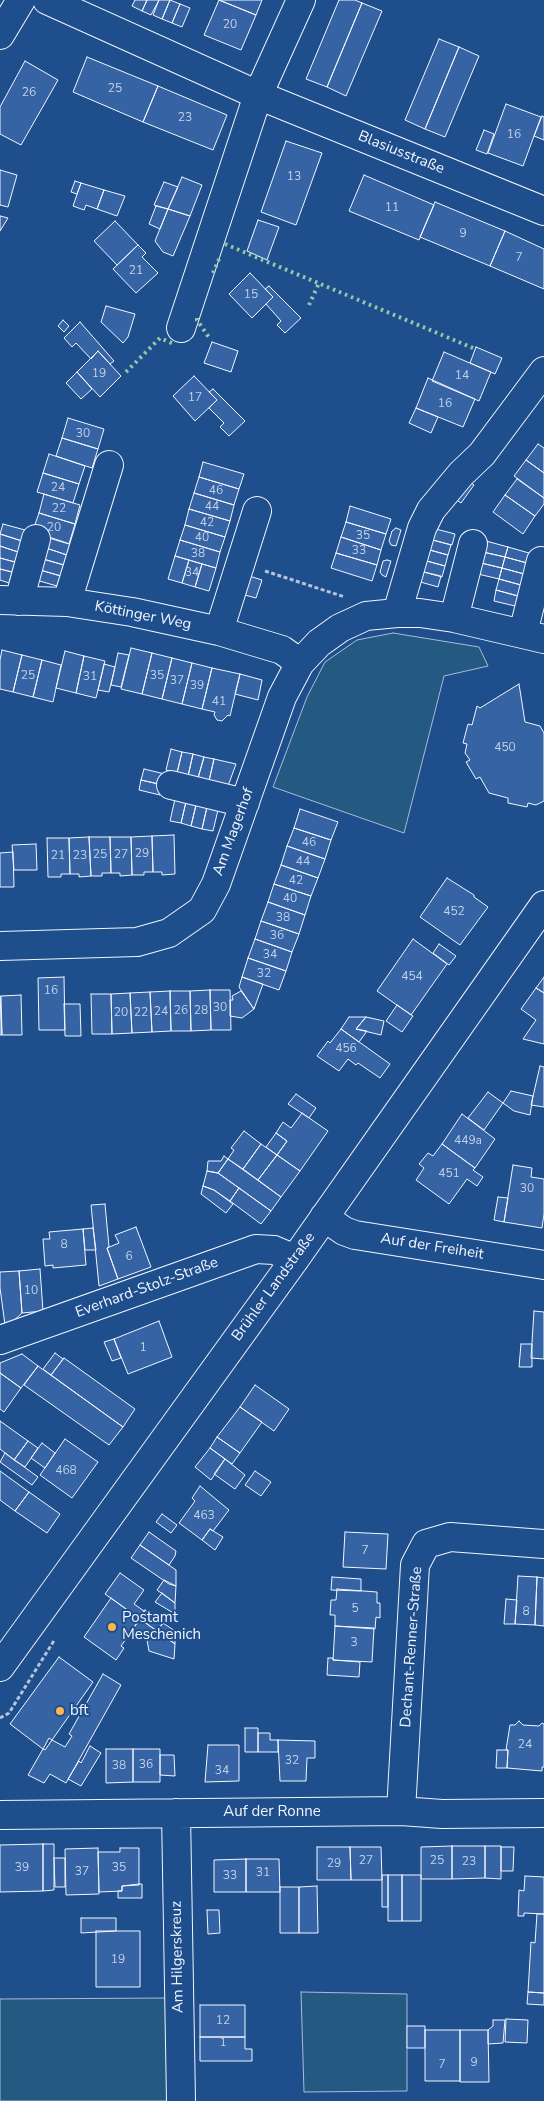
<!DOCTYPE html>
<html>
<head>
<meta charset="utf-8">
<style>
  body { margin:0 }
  canvas { display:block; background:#1f4e8c }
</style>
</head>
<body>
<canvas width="544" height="2101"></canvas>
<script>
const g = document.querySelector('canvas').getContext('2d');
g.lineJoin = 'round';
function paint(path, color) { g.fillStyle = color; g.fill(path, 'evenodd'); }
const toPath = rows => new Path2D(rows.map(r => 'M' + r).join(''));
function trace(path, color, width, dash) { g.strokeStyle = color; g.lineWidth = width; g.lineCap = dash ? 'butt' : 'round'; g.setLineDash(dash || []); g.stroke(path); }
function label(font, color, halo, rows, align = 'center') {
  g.font = font + ' "Nunito Sans",sans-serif'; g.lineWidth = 4; g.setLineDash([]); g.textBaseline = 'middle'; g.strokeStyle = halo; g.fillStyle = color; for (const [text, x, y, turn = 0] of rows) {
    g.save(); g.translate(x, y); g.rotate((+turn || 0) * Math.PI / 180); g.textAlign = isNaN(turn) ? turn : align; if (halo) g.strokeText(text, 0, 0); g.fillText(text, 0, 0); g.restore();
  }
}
const green = toPath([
  [393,633,479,647,488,666,444,676,404,833,273,787,307,697,325,662,357,640,393,633],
  [301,1992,407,1994,407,2091,304,2092,301,1992],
  [171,1998,170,2101,0,2101,0,1999,171,1998]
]);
const building = toPath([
  [135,0,147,0,142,11,132,6,135,0],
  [147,0,159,0,151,15,142,11,147,0],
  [159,0,170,0,162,19,153,15,159,0],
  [170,0,180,4,172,23,162,19,170,0],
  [219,0,256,15,241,50,204,35,219,0],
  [219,0,262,0,256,15,219,0],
  [339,0,355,0,362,3,327,87,306,79,339,0],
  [362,3,382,11,346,96,327,87,362,3],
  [180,4,190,8,182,27,172,23,180,4],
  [439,39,459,47,425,129,405,120,439,39],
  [459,47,479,56,445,137,425,129,459,47],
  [87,57,158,86,143,122,73,92,87,57],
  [25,61,58,80,21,145,0,134,0,107,25,61],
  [158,86,227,115,213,150,143,122,158,86],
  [506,104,541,117,523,166,488,153,506,104],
  [542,116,544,117,544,140,534,136,542,116],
  [484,130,494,134,487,154,476,150,484,130],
  [286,141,322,153,296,225,261,212,286,141],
  [0,170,17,175,8,207,0,205,0,170],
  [364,175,434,205,419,240,349,211,364,175],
  [182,177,202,185,190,216,168,209,182,177],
  [75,181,81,183,77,194,71,192,75,181],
  [164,182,178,187,168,209,154,205,164,182],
  [81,183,104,190,97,209,86,205,84,210,73,206,81,183],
  [104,190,125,196,117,216,97,209,104,190],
  [435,202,505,231,490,266,420,237,435,202],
  [156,206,168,209,160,229,149,224,156,206],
  [168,209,190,216,173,256,163,252,155,241,168,209],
  [0,216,8,218,0,231,0,216],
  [258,220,279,227,267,260,247,251,258,220],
  [115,221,138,245,117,265,94,241,115,221],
  [505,231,544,249,544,289,490,266,505,231],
  [138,245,146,253,142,257,158,273,136,293,113,269,138,245],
  [250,273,273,297,252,318,229,294,250,273],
  [269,286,301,318,285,333,277,325,281,321,266,304,273,297,265,289,269,286],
  [106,306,135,314,128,337,123,343,101,322,106,306],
  [63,320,69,326,64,332,58,326,63,320],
  [80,322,114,361,110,364,98,351,91,359,76,343,72,347,64,338,80,322],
  [212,342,238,351,231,372,204,363,212,342],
  [476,347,502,358,495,374,470,363,476,347],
  [98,351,121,376,100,397,77,372,98,351],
  [444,352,491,372,479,401,432,381,444,352],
  [77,372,92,389,81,399,66,383,77,372],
  [194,376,217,400,195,421,173,396,194,376],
  [428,378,475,399,463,427,416,408,428,378],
  [213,389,245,421,229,436,220,427,224,423,209,408,217,400,209,392,213,389],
  [416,408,438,417,431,433,409,423,416,408],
  [68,418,104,429,98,449,62,438,68,418],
  [62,438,98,449,92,468,56,456,62,438],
  [538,444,544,448,544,473,526,460,538,444],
  [49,454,85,466,79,484,43,473,49,454],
  [526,460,544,473,544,498,514,476,526,460],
  [203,462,244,474,239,489,199,477,203,462],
  [43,473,79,484,73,503,37,492,43,473],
  [199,477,239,489,234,505,194,493,199,477],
  [465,479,474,485,461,503,452,497,465,479],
  [517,479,544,498,544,504,535,516,505,495,517,479],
  [194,493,234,505,230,521,189,509,194,493],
  [44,494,80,505,75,524,39,513,44,494],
  [505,495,535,516,523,534,493,512,505,495],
  [350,506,391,519,386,534,346,522,350,506],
  [189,509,230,521,225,537,185,525,189,509],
  [39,513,75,524,69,544,32,533,39,513],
  [346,522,386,534,381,550,341,537,346,522],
  [3,524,25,530,22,541,0,534,3,524],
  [185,525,225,537,220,552,180,540,185,525],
  [396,528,401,530,396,546,391,545,389,541,392,531,396,528],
  [432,528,455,534,452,545,429,539,432,528],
  [0,534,22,541,18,552,0,546,0,534],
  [49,537,70,544,67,555,46,548,49,537],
  [341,537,381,550,377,565,336,553,341,537],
  [429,539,451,545,448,555,426,549,429,539],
  [180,540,220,552,216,568,175,556,180,540],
  [486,541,508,547,505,557,483,552,486,541],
  [0,546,18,552,15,562,0,558,0,546],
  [508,547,529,553,527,563,505,557,508,547],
  [46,548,67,555,64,565,43,559,46,548],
  [426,549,448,555,445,566,423,560,426,549],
  [483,552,505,557,502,568,481,563,483,552],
  [336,553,377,565,372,581,331,568,336,553],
  [175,556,189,560,182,583,168,579,175,556],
  [505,557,527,563,524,574,502,568,505,557],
  [0,558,15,562,12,572,0,569,0,558],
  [43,559,64,565,61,576,40,570,43,559],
  [189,560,202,564,195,587,182,583,189,560],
  [387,560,391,561,386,577,382,575,380,572,383,561,387,560],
  [423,560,445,566,442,577,420,571,423,560],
  [481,563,502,568,499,579,478,574,481,563],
  [202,564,216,568,209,591,195,587,202,564],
  [502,568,524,574,521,585,499,579,502,568],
  [0,569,12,572,9,583,0,580,0,569],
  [40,570,61,576,57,586,36,580,40,570],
  [420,571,441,576,438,587,417,581,420,571],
  [246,575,262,580,256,598,241,594,246,575],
  [499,579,521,585,518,596,496,590,499,579],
  [496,590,518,596,515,606,494,601,496,590],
  [131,648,152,653,142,694,121,689,131,648],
  [2,650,22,655,13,692,0,689,0,660,2,650],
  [65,651,84,656,76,693,56,688,65,651],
  [118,653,129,655,121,687,111,685,118,653],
  [152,653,172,658,162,699,142,694,152,653],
  [22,655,42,660,33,697,13,692,22,655],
  [84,656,105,661,96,698,76,693,84,656],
  [172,658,192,663,182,704,162,699,172,658],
  [42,660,61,665,53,702,33,697,42,660],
  [192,663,212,668,202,709,182,704,192,663],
  [104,664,115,667,109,692,98,690,104,664],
  [212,668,240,674,230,716,228,715,222,721,217,720,214,715,215,712,202,709,212,668],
  [240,674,262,680,258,700,235,694,240,674],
  [519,684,525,722,540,726,544,733,544,801,536,805,528,803,527,807,508,803,508,798,489,793,480,777,476,779,466,762,470,760,465,753,467,744,463,743,468,724,472,725,477,706,480,708,519,684],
  [171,749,182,752,177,773,166,770,171,749],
  [182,752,193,754,188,776,177,773,182,752],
  [193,754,204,757,198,778,188,776,193,754],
  [204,757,214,759,209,781,198,778,204,757],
  [214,759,236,764,228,786,209,781,214,759],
  [144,769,165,774,163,785,141,780,144,769],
  [141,780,163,785,160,795,139,790,141,780],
  [175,799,186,802,181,823,170,821,175,799],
  [186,802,196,805,191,826,181,823,186,802],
  [196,805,207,807,202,829,191,826,196,805],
  [207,807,218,810,213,831,202,829,207,807],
  [300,809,338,822,331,840,294,828,300,809],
  [294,828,331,840,325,859,287,846,294,828],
  [174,835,175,874,162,875,162,872,153,872,152,836,174,835],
  [152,836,153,872,144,872,144,875,132,875,131,837,152,836],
  [89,837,91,876,79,877,79,874,70,874,69,838,89,837],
  [89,837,110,837,111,873,102,873,102,876,91,876,89,837],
  [110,837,131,837,132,875,120,876,120,873,111,873,110,837],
  [47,838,69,838,70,874,61,874,61,877,48,877,47,838],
  [36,844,37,870,14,870,12,845,36,844],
  [287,846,325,859,318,878,281,865,287,846],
  [13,852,14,887,0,887,0,853,13,852],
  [281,865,318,878,311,896,274,884,281,865],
  [447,878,474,895,474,897,488,907,460,945,420,917,447,878],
  [274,884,311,896,305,915,268,902,274,884],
  [268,902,305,915,299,934,261,921,268,902],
  [261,921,299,934,292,952,255,939,261,921],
  [255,939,292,952,286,971,248,958,255,939],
  [413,939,447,964,411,1015,377,991,413,939],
  [439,944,456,956,449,965,433,953,439,944],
  [248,958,286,971,279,990,242,977,248,958],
  [64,977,65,1030,39,1030,38,978,64,977],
  [242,977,263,984,254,1009,239,987,242,977],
  [544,977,544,993,536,988,544,977],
  [536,988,544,993,544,1044,523,1039,536,1020,521,1009,536,988],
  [210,990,211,1030,191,1031,190,991,210,990],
  [210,990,230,990,231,1030,211,1030,210,990],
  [170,991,171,1031,152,1032,150,992,170,991],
  [170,991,190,991,191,1031,171,1031,170,991],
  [241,991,254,1009,242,1018,230,1016,230,1000,233,1000,232,996,241,991],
  [150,992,152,1032,132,1033,130,993,150,992],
  [130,993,132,1033,112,1034,111,994,130,993],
  [91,994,111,994,112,1034,92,1034,91,994],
  [21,995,22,1035,2,1035,1,996,21,995],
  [0,996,2,1035,0,1035,0,996],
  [64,1004,80,1004,81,1036,65,1036,64,1004],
  [397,1005,413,1016,402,1032,386,1021,397,1005],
  [349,1017,366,1017,356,1029,367,1031,359,1042,341,1029,349,1017],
  [366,1017,384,1021,381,1035,356,1029,366,1017],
  [341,1029,390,1064,380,1078,358,1063,356,1065,348,1059,339,1071,317,1056,328,1041,330,1043,341,1029],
  [540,1066,544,1067,544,1107,531,1105,540,1066],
  [511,1091,533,1096,530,1115,514,1111,503,1103,511,1091],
  [488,1092,503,1103,484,1130,468,1118,488,1092],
  [296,1094,316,1108,309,1118,288,1104,296,1094],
  [302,1113,328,1131,300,1171,277,1155,287,1141,276,1133,283,1122,291,1128,302,1113],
  [462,1114,495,1139,475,1168,442,1144,462,1114],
  [244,1131,261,1144,243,1169,228,1159,234,1150,231,1148,244,1131],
  [276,1133,287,1141,277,1155,266,1147,276,1133],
  [261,1144,277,1155,258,1180,243,1169,261,1144],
  [442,1144,475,1168,473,1170,483,1177,477,1186,467,1179,449,1204,416,1180,424,1168,419,1164,428,1153,433,1156,442,1144],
  [277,1155,300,1171,281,1197,258,1180,277,1155],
  [224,1156,228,1159,218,1173,207,1171,208,1161,221,1161,224,1156],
  [228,1159,281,1197,271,1211,218,1173,228,1159],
  [513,1165,532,1168,531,1177,544,1179,544,1214,542,1228,504,1222,513,1165],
  [207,1171,218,1173,239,1188,230,1201,214,1190,203,1186,207,1171],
  [203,1186,214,1190,233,1204,226,1213,201,1194,203,1186],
  [239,1188,271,1211,261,1224,230,1201,239,1188],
  [498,1197,508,1198,504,1222,494,1220,498,1197],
  [105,1204,109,1247,107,1248,118,1279,99,1286,91,1205,105,1204],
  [136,1227,151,1267,118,1279,107,1248,119,1243,115,1235,136,1227],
  [93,1228,96,1250,85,1250,83,1229,93,1228],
  [83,1229,86,1265,53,1268,53,1265,45,1266,43,1239,50,1239,49,1232,83,1229],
  [40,1269,43,1311,22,1313,19,1271,40,1269],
  [19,1271,22,1313,10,1324,5,1325,0,1288,0,1272,19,1271],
  [534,1311,544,1312,544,1359,531,1358,534,1311],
  [159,1321,172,1357,128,1374,114,1339,159,1321],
  [114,1339,121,1358,112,1361,104,1342,114,1339],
  [521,1344,532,1344,532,1367,519,1367,521,1344],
  [55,1353,63,1359,51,1375,43,1369,55,1353],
  [22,1354,38,1366,21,1388,0,1373,0,1363,22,1354],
  [64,1358,135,1409,123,1427,51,1375,64,1358],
  [38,1366,123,1427,109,1445,24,1385,38,1366],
  [0,1373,21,1388,4,1412,0,1409,0,1373],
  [255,1385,289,1409,274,1431,240,1407,255,1385],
  [240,1407,262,1422,240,1453,217,1437,240,1407],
  [0,1421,28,1441,14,1460,0,1449,0,1421],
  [217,1437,240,1453,232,1464,210,1448,217,1437],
  [65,1439,98,1462,72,1498,40,1475,65,1439],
  [28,1441,38,1448,25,1467,14,1460,28,1441],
  [42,1443,55,1453,45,1468,31,1458,42,1443],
  [210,1448,225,1459,211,1480,195,1467,210,1448],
  [5,1453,38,1477,32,1485,0,1462,5,1453],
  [225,1459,245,1475,235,1489,214,1474,225,1459],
  [0,1471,29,1492,15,1511,0,1500,0,1471],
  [255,1471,271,1482,261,1496,245,1485,255,1471],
  [200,1486,229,1510,213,1531,210,1529,202,1540,179,1523,195,1501,192,1498,200,1486],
  [29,1492,60,1514,47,1533,15,1511,29,1492],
  [162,1514,177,1525,171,1533,156,1522,162,1514],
  [210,1529,223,1537,215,1550,202,1540,210,1529],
  [149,1532,176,1551,175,1556,169,1565,140,1545,149,1532],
  [345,1532,388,1534,386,1569,343,1567,345,1532],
  [140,1545,176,1570,176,1586,169,1584,131,1558,140,1545],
  [120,1573,144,1590,134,1604,144,1611,140,1619,105,1594,120,1573],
  [518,1576,537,1577,535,1625,515,1624,518,1576],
  [332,1577,361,1579,361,1591,331,1590,332,1577],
  [537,1577,544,1578,544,1626,535,1625,537,1577],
  [164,1580,176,1586,175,1603,157,1590,164,1580],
  [337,1589,377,1592,377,1603,380,1603,380,1618,376,1617,375,1629,335,1626,335,1615,330,1615,331,1600,336,1600,337,1589],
  [162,1593,175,1603,175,1614,155,1602,162,1593],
  [111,1598,140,1619,121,1646,124,1648,116,1660,84,1637,111,1598],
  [506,1599,517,1600,515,1624,504,1624,506,1599],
  [145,1610,163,1623,157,1631,140,1619,145,1610],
  [140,1619,175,1644,174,1659,149,1651,147,1640,136,1632,132,1637,128,1635,140,1619],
  [163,1623,175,1631,175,1644,157,1631,163,1623],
  [335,1626,374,1628,372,1662,333,1660,335,1626],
  [59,1657,93,1682,52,1740,49,1738,43,1749,10,1724,59,1657],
  [328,1658,333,1658,333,1660,360,1662,359,1677,327,1675,328,1658],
  [103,1674,121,1685,66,1783,50,1774,44,1783,28,1775,43,1749,45,1750,52,1740,65,1747,72,1736,69,1734,103,1674],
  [519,1721,523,1725,539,1726,542,1723,544,1724,544,1767,542,1767,542,1771,507,1768,508,1750,506,1750,510,1725,515,1725,519,1721],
  [245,1728,258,1728,258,1752,245,1752,245,1728],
  [258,1733,270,1733,270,1740,278,1740,278,1752,258,1752,258,1733],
  [278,1740,315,1741,315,1758,307,1758,306,1781,280,1781,278,1740],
  [208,1745,239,1745,239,1781,205,1782,208,1745],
  [90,1746,101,1753,81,1786,68,1779,79,1761,81,1763,90,1746],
  [106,1749,133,1749,133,1782,106,1783,106,1749],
  [133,1749,160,1749,160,1782,133,1782,133,1749],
  [497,1750,508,1750,507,1768,496,1768,497,1750],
  [160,1755,174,1755,175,1776,160,1775,160,1755],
  [43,1844,43,1891,0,1892,0,1845,43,1844],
  [43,1844,54,1844,54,1890,43,1891,43,1844],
  [452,1846,485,1846,485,1878,452,1879,452,1846],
  [452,1846,452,1879,421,1879,421,1847,452,1846],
  [485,1846,501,1846,501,1879,485,1878,485,1846],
  [317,1847,350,1847,351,1880,317,1880,317,1847],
  [350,1847,381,1847,382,1880,351,1880,350,1847],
  [501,1847,514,1847,513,1871,501,1871,501,1847],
  [98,1848,99,1894,66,1895,65,1849,98,1848],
  [120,1848,139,1848,139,1885,122,1886,122,1891,99,1892,98,1852,120,1852,120,1848],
  [54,1858,65,1858,65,1887,55,1887,54,1858],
  [246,1859,279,1859,280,1892,246,1892,246,1859],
  [246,1859,246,1892,214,1892,214,1860,246,1859],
  [382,1875,388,1875,388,1907,382,1907,382,1875],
  [388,1875,402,1875,402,1921,388,1921,388,1875],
  [402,1875,421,1875,421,1921,402,1921,402,1875],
  [525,1876,544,1877,544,1914,524,1913,524,1916,518,1916,519,1890,524,1891,525,1876],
  [139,1884,142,1884,142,1898,118,1898,118,1891,122,1891,122,1886,139,1884],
  [317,1886,318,1933,299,1933,299,1887,317,1886],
  [280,1887,299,1887,299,1933,280,1933,280,1887],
  [207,1910,219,1910,220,1933,208,1934,207,1910],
  [537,1914,544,1914,544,1993,528,1992,531,1942,535,1943,537,1914],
  [81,1918,116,1918,116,1931,81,1933,81,1918],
  [96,1931,140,1931,140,1987,96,1987,96,1931],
  [528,1992,544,1993,544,2005,527,2004,528,1992],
  [200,2005,245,2005,245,2037,200,2037,200,2005],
  [506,2019,528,2020,527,2043,505,2042,506,2019],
  [493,2020,505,2020,503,2043,488,2044,488,2030,493,2026,493,2020],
  [407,2026,425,2026,425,2048,407,2048,407,2026],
  [425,2030,460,2030,460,2081,425,2081,425,2030],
  [460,2030,488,2030,489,2082,460,2082,460,2030],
  [200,2037,245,2037,245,2049,252,2049,252,2061,200,2061,200,2037]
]);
const path = toPath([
  [265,571,345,597],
  [0,1718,9,1713,55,1639]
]);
const minor = toPath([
  [47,0,258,95,544,211],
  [0,35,21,0],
  [181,328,258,95,301,0],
  [0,600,67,602,132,612,219,631,282,650,300,663],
  [19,601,36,539],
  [67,602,109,465],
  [397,613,422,528,431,510,461,474,482,454,544,371],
  [454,618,473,544],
  [219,631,257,511],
  [523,633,541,561],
  [171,785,245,803],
  [0,946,137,942,169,933,202,910,216,884,282,697,300,663,319,643,340,628,366,616,397,613,420,613,454,618,544,639],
  [324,1217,344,1231,355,1235,544,1265],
  [0,1340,256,1249,274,1250,295,1259],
  [0,1667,295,1259,544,905],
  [401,1811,415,1565,426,1544,450,1537,544,1544],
  [176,1813,181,2101],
  [0,1815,401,1811,442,1814,544,1813]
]);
const hedge = toPath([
  [225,244,473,348],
  [213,273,219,259],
  [309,305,319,283],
  [197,318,197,320,210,339],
  [126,372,160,338,174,344]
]);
const markers = [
  [112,1627,5,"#ffb74d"],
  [60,1711,5,"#ffb74d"]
];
const numberNames = [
  ["20",230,25],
  ["25",115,89],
  ["26",29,93],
  ["23",185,118],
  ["16",514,135],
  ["13",294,177],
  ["11",392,208],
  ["9",463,234],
  ["7",519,258],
  ["21",136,271],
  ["15",251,295],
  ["19",99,374],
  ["14",462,376],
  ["17",195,398],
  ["16",445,404],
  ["30",83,434],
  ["24",58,488],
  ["46",216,491],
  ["44",212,507],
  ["22",59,509],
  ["42",207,523],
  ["20",54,528],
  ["35",363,536],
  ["40",202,538],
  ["33",359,551],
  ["38",198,554],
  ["34",192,573],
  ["25",28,676],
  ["35",157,676],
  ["31",90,677],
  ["37",177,681],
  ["39",197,686],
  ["41",219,702],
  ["450",505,748],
  ["46",309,843],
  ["29",142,854],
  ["25",100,855],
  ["27",121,855],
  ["21",58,856],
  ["23",80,856],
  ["44",303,862],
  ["42",296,881],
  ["40",290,899],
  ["452",454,912],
  ["38",283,918],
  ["36",277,936],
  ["34",270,955],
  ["32",264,974],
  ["454",412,977],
  ["16",51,991],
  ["30",220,1008],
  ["26",181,1011],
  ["28",201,1011],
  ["24",161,1012],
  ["20",121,1013],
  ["22",141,1013],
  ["456",346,1049],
  ["449a",468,1141],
  ["451",449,1174],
  ["30",527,1189],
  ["8",64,1245],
  ["6",129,1257],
  ["10",31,1291],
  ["1",143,1348],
  ["468",66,1471],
  ["463",204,1516],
  ["7",365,1551],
  ["5",355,1609],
  ["8",526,1612],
  ["3",354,1643],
  ["24",525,1745],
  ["32",292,1761],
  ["36",146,1765],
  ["38",119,1766],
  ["34",222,1771],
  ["27",366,1861],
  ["25",437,1861],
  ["23",469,1862],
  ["29",334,1864],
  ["39",22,1868],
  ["35",119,1868],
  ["37",82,1872],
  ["31",263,1873],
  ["33",230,1876],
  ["19",118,1960],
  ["12",223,2021],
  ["1",223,2043],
  ["9",474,2063],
  ["7",442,2065]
];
const streetNames = [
  ["Blasiusstraße",401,153,22],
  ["Köttinger Weg",143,616,11],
  ["Am Magerhof",234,832,-70],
  ["Auf der Freiheit",432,1247,9],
  ["Brühler Landstraße",274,1287,-54],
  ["Everhard-Stolz-Straße",147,1288,-20],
  ["Dechant-Renner-Straße",412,1647,-86],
  ["Auf der Ronne",272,1812],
  ["Am Hilgerskreuz",178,1957,-91]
];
const poiNames = [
  ["Postamt",122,1618],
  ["Meschenich",122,1635],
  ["bft",70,1711]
];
paint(green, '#245a82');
trace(green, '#a8bbd7', 1);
paint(building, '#3563a3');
trace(building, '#f2f6ff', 1);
trace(minor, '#f2f6ff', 30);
trace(path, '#b3c4dc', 3, [4, 2.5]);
trace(minor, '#1f4e8c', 28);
trace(hedge, '#97c8a6', 4, [2.5, 4]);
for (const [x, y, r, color] of markers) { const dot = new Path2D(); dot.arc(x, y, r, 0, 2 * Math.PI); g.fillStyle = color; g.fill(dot); trace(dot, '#1f4e8c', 2); }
label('12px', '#c3d1e8', null, numberNames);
label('15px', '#f2f6ff', '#1f4e8c', streetNames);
label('15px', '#f2f6ff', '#1f4e8c', poiNames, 'left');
</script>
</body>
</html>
